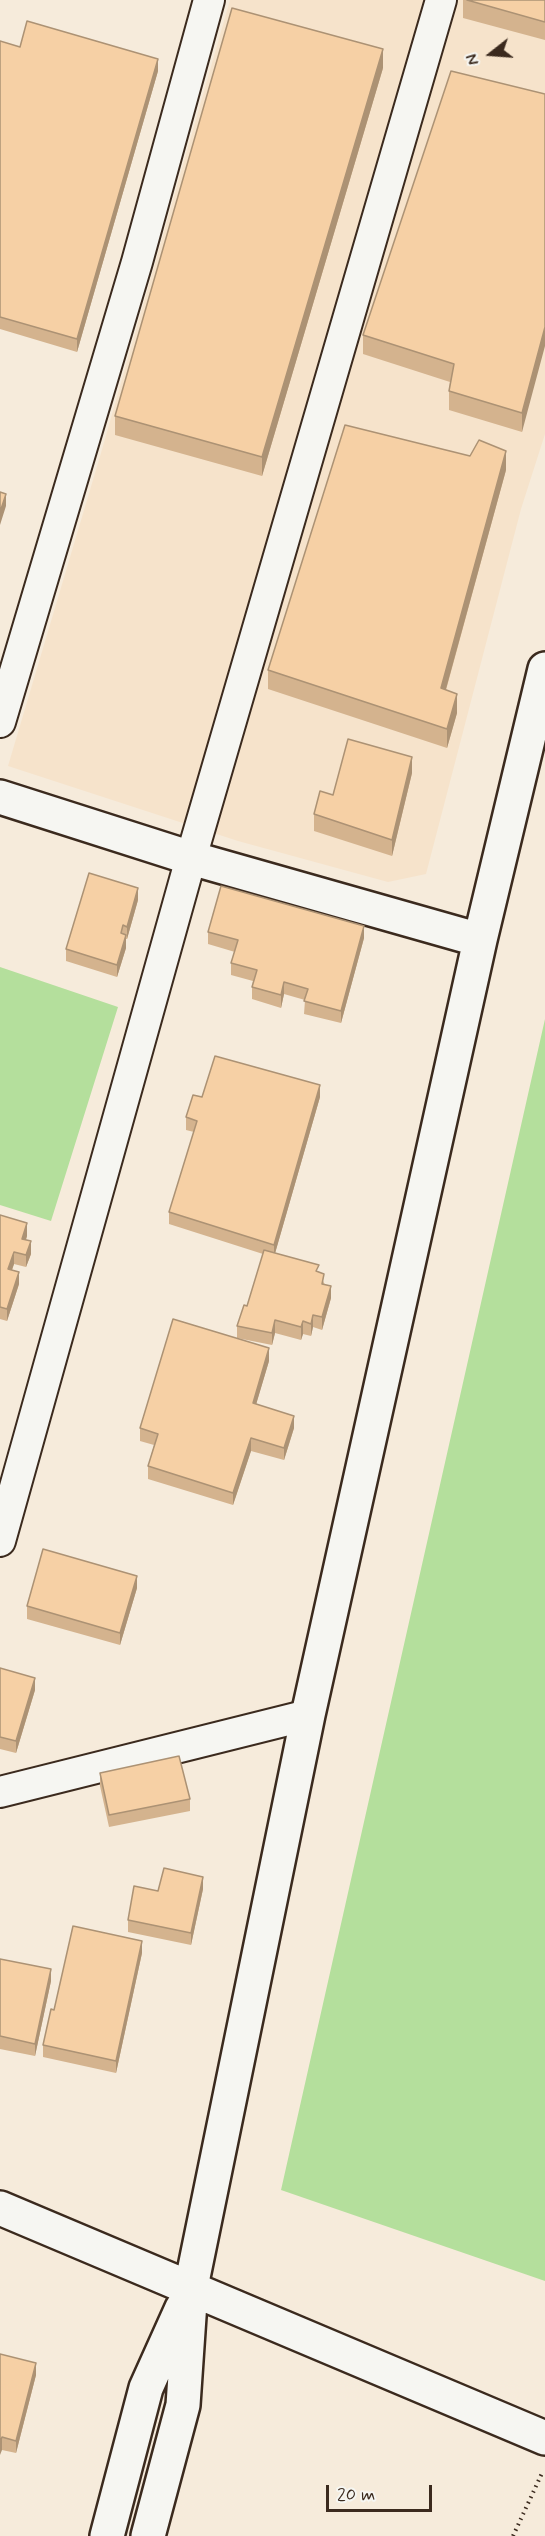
<!DOCTYPE html>
<html>
<head>
<meta charset="utf-8">
<style>
  body { margin:0 }
  #map { position:relative; width:545px; height:2536px; overflow:hidden; background:#f6ebdb; font-family:Mynerve,sans-serif }
  canvas { display:block }
  .north { position:absolute; left:461px; top:24px; width:60px; height:60px; -webkit-text-stroke:4px #f6f6f2; paint-order:stroke; rotate:253deg; font-size:16px; font-weight:700; line-height:24px; text-align:center; color:#3b2a1e }
  .north::after { content:''; display:block; margin:auto; width:21px; height:27px; background:#3b2a1e; clip-path:polygon(50% 0,100% 100%,50% 72%,0 100%) }
  .scale { position:absolute; left:326px; top:2485px; width:106px; height:27px; box-sizing:border-box; border:3px solid #3b2a1e; border-top:0; padding-left:8px; font-size:18px; line-height:21px; white-space:nowrap; color:#3b2a1e; -webkit-text-stroke:4px #f6f6f2; paint-order:stroke }
</style>
</head>
<body>
<div id="map">
<canvas width="545" height="2536"></canvas>
<div class="north">N</div>
<div class="scale">20 m</div>
</div>
<script>
const g = document.querySelector('canvas').getContext('2d');
g.lineJoin = 'round';
function paint(path, color) { g.fillStyle = color; g.fill(path, 'evenodd'); }
const toPath = rows => new Path2D(rows.map(r => 'M' + r).join(''));
function trace(path, color, width, dash) { g.strokeStyle = color; g.lineWidth = width; g.lineCap = dash ? 'butt' : 'round'; g.setLineDash(dash || []); g.stroke(path); }
const built = toPath([
  [230,0,545,0,545,434,521,509,426,874,388,882,238,841,8,766,101,453]
]);
const green = toPath([
  [0,967,118,1007,51,1221,0,1205],
  [545,1019,545,2281,281,2190]
]);
const path = toPath([
  [513,2536,543,2471]
]);
const minor = toPath([
  [0,722,137,262,209,0],
  [0,1541,191,858,441,0],
  [0,1792,308,1715]
]);
const tertiary = toPath([
  [0,797,191,858,480,940],
  [0,2208,545,2438],
  [107,2536,146,2388,182,2308],
  [148,2536,183,2405,191,2287,308,1715,480,940,545,669]
]);
const wall = toPath([
  [463,0,545,0,545,40,463,18],
  [0,41,20,47,158,71,77,352,0,329],
  [383,68,262,476,115,435,115,416],
  [545,94,522,432,449,410,449,391,450,382,363,354,363,335],
  [506,470,446,690,457,713,447,748,268,689,268,670],
  [412,773,392,856,314,831,314,814,333,795],
  [138,900,127,939,126,939,126,948,117,977,66,961,66,949],
  [208,932,364,938,341,1023,304,1014,305,1000,284,994,281,1008,252,999,252,987,253,981,231,975,231,963,235,952,208,944],
  [202,1097,320,1097,275,1253,319,1272,331,1298,322,1330,313,1327,311,1336,303,1334,301,1340,275,1333,272,1345,237,1338,237,1326,247,1306,263,1254,169,1224,169,1212,194,1132,186,1130,186,1117],
  [0,1215,27,1236,26,1240,31,1254,26,1267,14,1264,12,1270,19,1284,7,1321,0,1319],
  [269,1361,256,1404,294,1428,284,1460,251,1451,233,1505,148,1479,148,1466,154,1445,140,1441,140,1428],
  [137,1588,120,1645,27,1619,27,1606],
  [0,1668,35,1690,16,1753,0,1749],
  [100,1773,190,1799,190,1811,109,1827,100,1786],
  [203,1889,191,1945,128,1932,128,1920,158,1891],
  [142,1953,116,2073,43,2057,43,2045,54,2010],
  [0,1959,51,1981,35,2056,0,2049],
  [0,2354,36,2375,16,2453,2,2450]
]);
const shadedWall = toPath([
  [383,49,383,68,262,476,262,457],
  [158,59,158,71,77,352,77,339],
  [545,327,545,346,522,432,522,413],
  [506,451,506,470,441,707,441,688],
  [6,494,6,506,0,525,0,512],
  [457,694,457,713,447,748,447,729],
  [412,757,412,773,392,856,392,840],
  [138,888,138,900,127,939,127,927],
  [364,926,364,938,341,1023,341,1011],
  [126,935,126,948,117,977,117,965],
  [284,982,284,994,281,1008,281,995],
  [320,1085,320,1097,274,1257,274,1245],
  [27,1223,27,1236,22,1251,22,1239],
  [31,1241,31,1254,26,1267,26,1255],
  [14,1252,14,1264,8,1281,8,1269],
  [19,1272,19,1284,7,1321,7,1309],
  [331,1286,331,1298,322,1330,322,1317],
  [313,1315,313,1327,311,1336,311,1324],
  [275,1320,275,1333,272,1345,272,1333],
  [303,1321,303,1334,301,1340,301,1327],
  [269,1348,269,1361,253,1415,253,1403],
  [294,1416,294,1428,284,1460,284,1448],
  [251,1438,251,1451,233,1505,233,1493],
  [137,1576,137,1588,120,1645,120,1633],
  [35,1678,35,1690,16,1753,16,1741],
  [203,1877,203,1889,191,1945,191,1933],
  [142,1941,142,1953,116,2073,116,2061],
  [51,1969,51,1981,35,2056,35,2044],
  [36,2363,36,2375,16,2453,16,2441],
  [2,2437,2,2450,0,2455,0,2443]
]);
const building = toPath([
  [467,0,545,0,545,22,467,0],
  [232,8,383,49,262,457,115,416,232,8],
  [27,21,158,59,77,339,0,317,0,41,20,47,27,21],
  [451,71,545,94,545,327,522,413,449,391,454,364,363,335,451,71],
  [345,425,470,456,479,440,506,451,441,688,457,694,447,729,268,670,345,425],
  [0,492,6,494,0,512,0,492],
  [348,739,412,757,392,840,314,814,320,791,333,795,348,739],
  [89,873,138,888,127,927,123,925,121,933,126,935,117,965,66,949,89,873],
  [221,886,364,926,341,1011,304,1001,308,989,284,982,281,995,252,987,257,970,231,963,238,940,208,932,221,886],
  [215,1056,320,1085,274,1245,169,1212,197,1121,186,1117,193,1095,202,1097,215,1056],
  [0,1215,27,1223,22,1239,31,1241,26,1255,14,1252,8,1269,19,1272,7,1309,0,1307,0,1215],
  [264,1250,319,1265,316,1271,324,1274,322,1284,331,1286,322,1317,313,1315,311,1324,303,1321,301,1327,275,1320,272,1333,237,1326,244,1305,247,1306,264,1250],
  [173,1319,269,1348,253,1403,294,1416,284,1448,251,1438,233,1493,148,1466,158,1434,140,1428,173,1319],
  [43,1549,137,1576,120,1633,27,1606,43,1549],
  [0,1668,35,1678,16,1741,0,1737,0,1668],
  [179,1756,190,1799,109,1815,100,1773,179,1756],
  [164,1868,203,1877,191,1933,128,1920,134,1886,158,1891,164,1868],
  [73,1926,142,1941,116,2061,43,2045,51,2009,54,2010,73,1926],
  [0,1959,51,1969,35,2044,0,2036,0,1959],
  [0,2354,36,2363,16,2441,2,2437,0,2443,0,2354]
]);
paint(built, '#f6e3cb');
paint(green, '#b4df9c');
trace(minor, '#3b2a1e', 34);
trace(tertiary, '#3b2a1e', 38);
trace(path, '#3b2a1e', 4, [1.5, 4.5]);
trace(minor, '#f6f6f2', 30);
trace(tertiary, '#f6f6f2', 33);
paint(wall, '#d4b38e');
paint(shadedWall, '#ac9274');
paint(building, '#f6d0a5');
trace(building, '#ac9274', 1.5);
</script>
</body>
</html>
